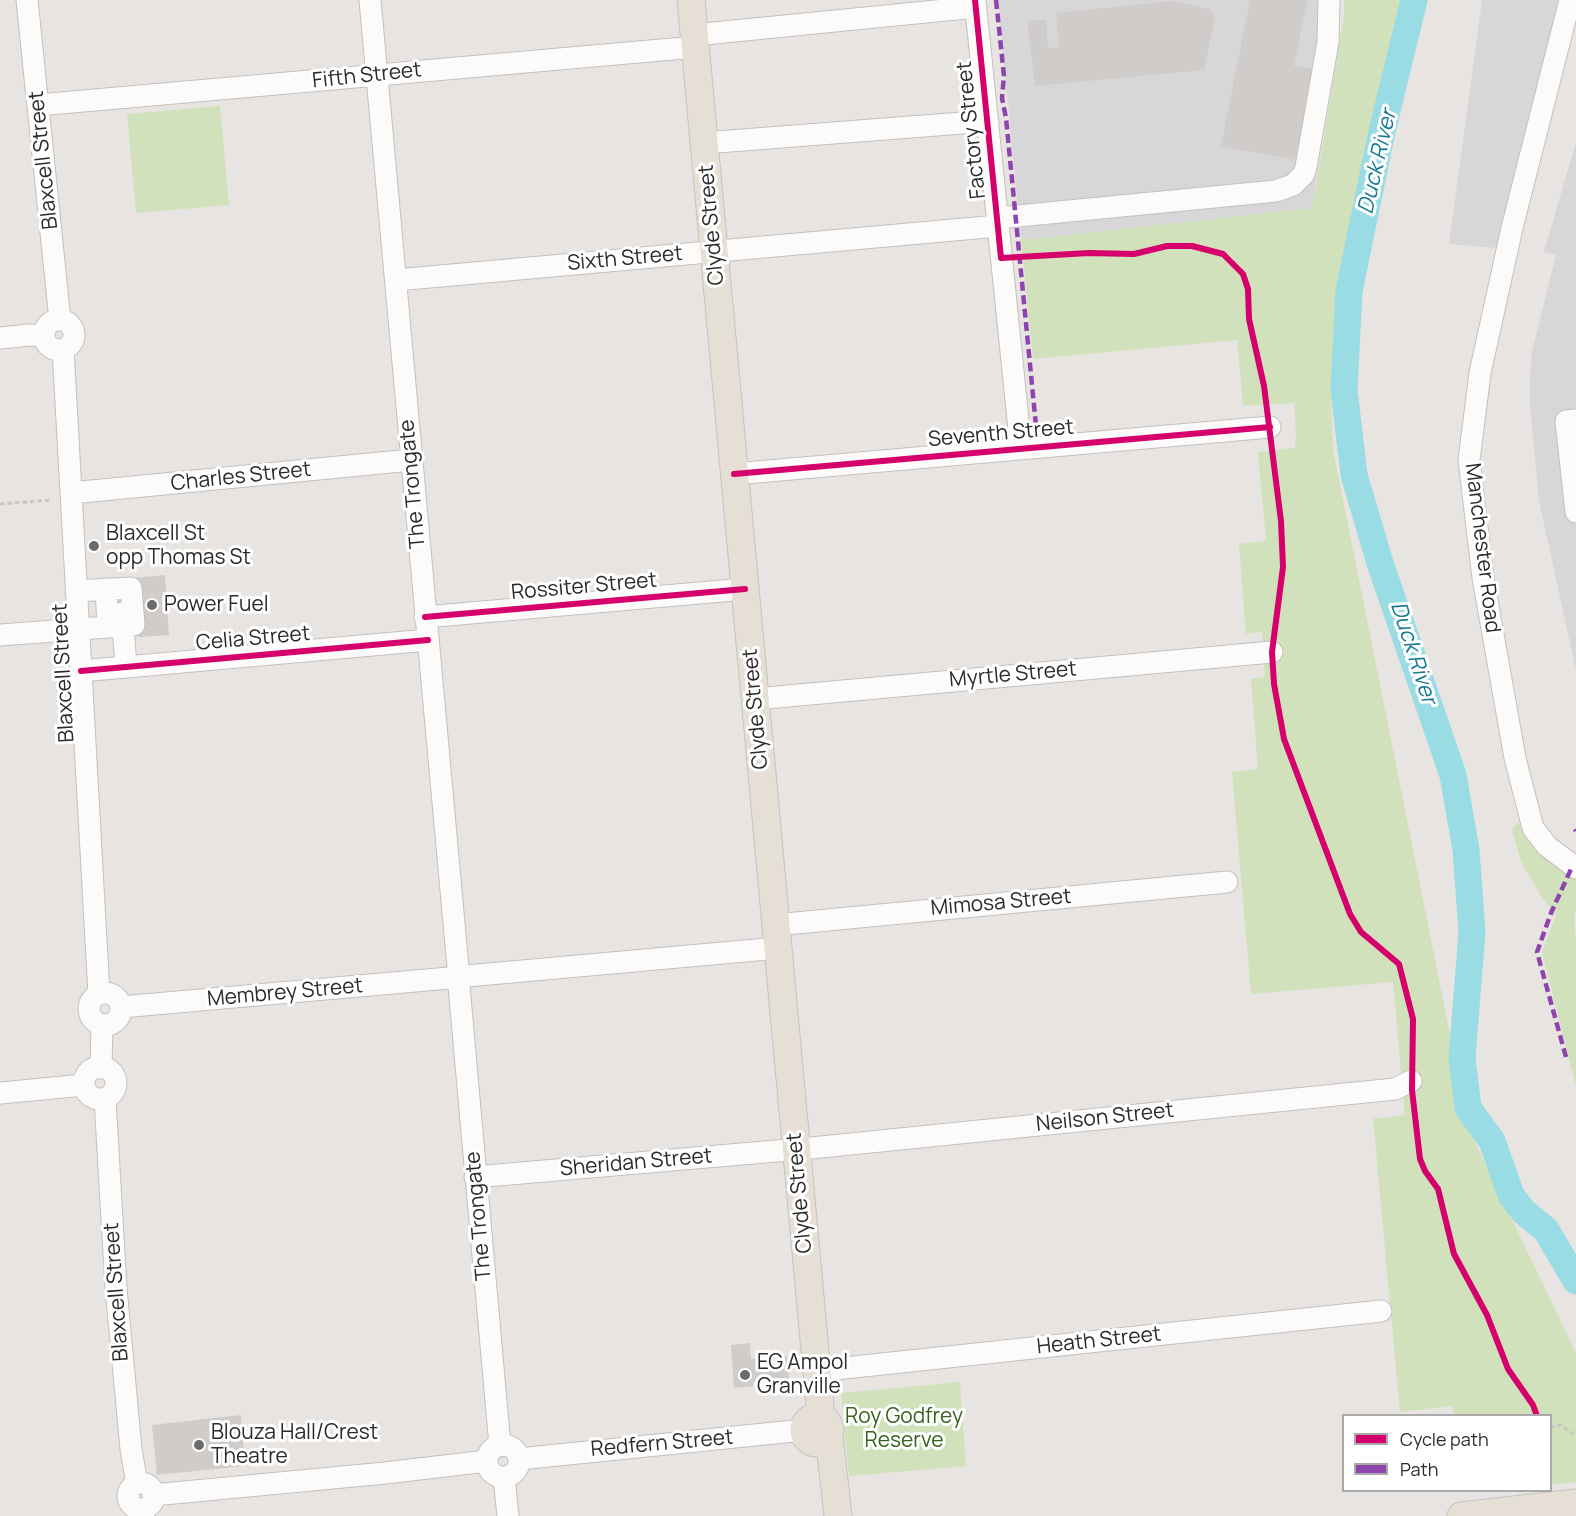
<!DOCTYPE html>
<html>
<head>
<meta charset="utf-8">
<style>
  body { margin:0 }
  #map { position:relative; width:1576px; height:1516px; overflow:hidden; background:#e8e4e1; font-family:Manrope,sans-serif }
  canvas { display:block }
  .legend { position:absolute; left:1342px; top:1414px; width:210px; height:78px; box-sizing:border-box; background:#fff; border:2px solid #aaa; margin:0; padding:8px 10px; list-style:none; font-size:18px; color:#2a2a2a }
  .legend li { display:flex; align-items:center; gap:12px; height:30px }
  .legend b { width:30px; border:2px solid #aaa }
</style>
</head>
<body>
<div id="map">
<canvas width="1576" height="1516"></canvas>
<ul class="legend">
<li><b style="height:8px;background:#d6006c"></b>Cycle path</li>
<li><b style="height:8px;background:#8e44ad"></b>Path</li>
</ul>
</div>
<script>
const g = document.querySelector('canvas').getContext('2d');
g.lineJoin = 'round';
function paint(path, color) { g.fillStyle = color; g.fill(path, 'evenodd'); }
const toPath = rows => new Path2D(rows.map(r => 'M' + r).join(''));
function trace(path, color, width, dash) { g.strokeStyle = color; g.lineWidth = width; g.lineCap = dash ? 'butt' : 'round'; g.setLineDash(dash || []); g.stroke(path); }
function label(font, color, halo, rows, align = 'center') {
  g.font = font + ' Manrope,sans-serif'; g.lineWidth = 6; g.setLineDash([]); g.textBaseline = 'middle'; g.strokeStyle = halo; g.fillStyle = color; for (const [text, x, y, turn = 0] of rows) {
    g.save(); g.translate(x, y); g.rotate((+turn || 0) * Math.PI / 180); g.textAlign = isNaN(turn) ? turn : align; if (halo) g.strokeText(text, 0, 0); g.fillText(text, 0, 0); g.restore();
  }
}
const industrial = toPath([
  [998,0,1338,0,1337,33,1312,208,1021,240],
  [1482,0,1560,0,1498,248,1449,244],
  [1576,142,1576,670,1539,501,1530,406,1530,377,1532,352,1556,255,1544,252]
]);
const green = toPath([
  [1344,0,1406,0,1359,205,1334,324,1331,399,1333,450,1469,1130,1576,1353,1576,1482,1551,1485,1550,1416,1454,1415,1452,1406,1400,1412,1373,1119,1405,1115,1393,982,1251,994,1232,772,1258,769,1251,679,1265,677,1262,632,1246,634,1239,544,1266,541,1258,452,1295,448,1296,438,1294,403,1243,406,1237,340,1033,359,1021,240,1312,208,1344,15],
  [220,106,229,205,136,213,127,114],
  [1518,823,1552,864,1576,878,1576,913,1574,913,1576,942,1576,1086,1542,952,1556,915,1541,896,1521,862,1512,829],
  [960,1382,966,1466,849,1476,841,1393]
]);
const river = toPath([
  [1414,0,1382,131,1349,291,1344,390,1354,475,1380,563,1453,775,1466,850,1472,932,1462,1058,1468,1108,1492,1141,1511,1195,1523,1211,1546,1230,1576,1281]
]);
const building = toPath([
  [1250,0,1307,0,1294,66,1313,69,1295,160,1221,146],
  [1173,1,1209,9,1215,17,1204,70,1035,86,1027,21,1046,20,1048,48,1059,47,1056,13],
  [165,575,169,635,139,637,137,615,107,617,106,597,136,595,134,578],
  [750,1343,751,1359,787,1356,789,1379,753,1382,753,1386,734,1388,731,1345],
  [241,1415,245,1466,157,1475,152,1425]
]);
const path = toPath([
  [0,504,52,500],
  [1550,1427,1561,1425,1576,1436]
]);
const minor = toPath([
  [27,0,60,320],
  [370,0,458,967],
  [975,0,1021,449],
  [1570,0,1512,228,1480,373,1469,460,1483,578,1515,758,1533,828,1547,846,1576,868],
  [694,35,976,7],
  [38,105,695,47],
  [704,143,988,121],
  [997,218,1276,191,1293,185,1304,174,1306,167,1328,42,1329,0],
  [396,280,998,226],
  '44 335a15 15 0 1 1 30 0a15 15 0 1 1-30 0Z',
  [0,338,29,335,44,336],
  [63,349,99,994],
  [1576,420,1566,421,1576,512],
  [734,474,1270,427],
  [71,493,411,460],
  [106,589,108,626],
  [122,613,126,667],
  [425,617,745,589],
  [0,635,134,625,131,588,76,591],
  [81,671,428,640],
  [755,699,1272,652],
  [775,925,1227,882],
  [467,976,778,948],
  [459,986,500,1446],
  '89 1009a16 16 0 1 1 32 0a16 16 0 1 1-32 0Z',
  [121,1007,449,978],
  '84 1083a16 16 0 1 1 32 0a16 16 0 1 1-32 0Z',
  [101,1068,102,1024],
  [0,1093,84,1085],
  [105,1099,116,1288,131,1449,137,1484],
  [475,1177,811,1148,1395,1089,1411,1081],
  [816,1371,1381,1311],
  '487 1461a16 16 0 1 1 32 0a16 16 0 1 1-32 0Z',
  [519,1459,804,1430],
  [504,1477,508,1516],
  '128 1496a13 13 0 1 1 26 0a13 13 0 1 1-26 0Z',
  [153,1495,385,1473,487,1461]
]);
const major = toPath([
  [691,0,820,1405,820,1418],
  '804 1430a13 13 0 1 1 26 0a13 13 0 1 1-26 0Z',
  [829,1436,838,1516],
  [1461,1516,1576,1503]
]);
const quiet = toPath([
  [996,0,1004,76,1002,98,1006,118,1036,426,1018,429],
  [1575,829,1576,831],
  [1566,1057,1537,952,1551,913,1572,867]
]);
const cycleway = toPath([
  [975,0,1001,258,1089,253,1134,254,1167,246,1192,246,1223,254,1243,274,1248,289,1249,319,1264,386,1281,521,1283,567,1272,652,1274,684,1284,739,1350,914,1361,932,1399,964,1413,1019,1412,1090,1420,1159,1425,1171,1438,1189,1454,1254,1487,1315,1508,1369,1533,1405,1537,1416],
  [734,474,1270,427],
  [425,617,745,589],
  [81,671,428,640]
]);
const markers = [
  [94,546,6,"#6c6b6a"],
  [152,605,6,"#6c6b6a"],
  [745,1375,6,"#6c6b6a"],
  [199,1445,6,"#6c6b6a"]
];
const streetNames = [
  ["Fifth Street",367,76,-6],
  ["Factory Street",972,130,-96],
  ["Blaxcell Street",44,160,-96],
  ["Clyde Street",712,225,-95],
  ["Sixth Street",625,259,-5],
  ["Seventh Street",1001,434,-5],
  ["Charles Street",241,477,-6],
  ["The Trongate",413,484,-95],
  ["Manchester Road",1482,548,83],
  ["Rossiter Street",584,587,-5],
  ["Celia Street",253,639,-5],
  ["Blaxcell Street",64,673,-93],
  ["Myrtle Street",1013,675,-5],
  ["Clyde Street",756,709,-95],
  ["Mimosa Street",1001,903,-5],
  ["Membrey Street",285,993,-5],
  ["Neilson Street",1105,1118,-6],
  ["Sheridan Street",636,1163,-5],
  ["Clyde Street",800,1193,-95],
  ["The Trongate",479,1216,-95],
  ["Blaxcell Street",117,1292,-94],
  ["Heath Street",1099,1341,-6],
  ["Redfern Street",662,1444,-5]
];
const poiNames = [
  ["Blaxcell St",106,534],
  ["opp Thomas St",106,558],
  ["Power Fuel",164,605],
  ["EG Ampol",757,1363],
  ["Granville",757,1387],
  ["Blouza Hall/Crest",211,1433],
  ["Theatre",211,1457]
];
const parkNames = [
  ["Roy Godfrey",904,1417],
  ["Reserve",904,1441]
];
const waterNames = [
  ["Duck River",1378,162,-77],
  ["Duck River",1413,653,72]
];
paint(industrial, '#d7d6d8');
paint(green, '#d0e1bc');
trace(river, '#9adce4', 27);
paint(building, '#cfccca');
trace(minor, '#c2c1c2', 23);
trace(major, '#c4c3c2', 29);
trace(path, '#c6c6c5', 3, [4.5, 3]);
trace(minor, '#fcfbfa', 21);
trace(major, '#e5dfd5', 27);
trace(quiet, '#8e44ad', 4.5, [9, 4.5]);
trace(cycleway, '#d6006c', 6);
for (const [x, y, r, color] of markers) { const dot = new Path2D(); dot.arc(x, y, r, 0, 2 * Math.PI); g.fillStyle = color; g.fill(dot); trace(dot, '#fff', 2); }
label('21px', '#2a2a2a', '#fff', streetNames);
label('21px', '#2a2a2a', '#fff', poiNames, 'left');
label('21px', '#37621f', '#fff', parkNames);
label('italic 22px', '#177a91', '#fff', waterNames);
</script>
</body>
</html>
